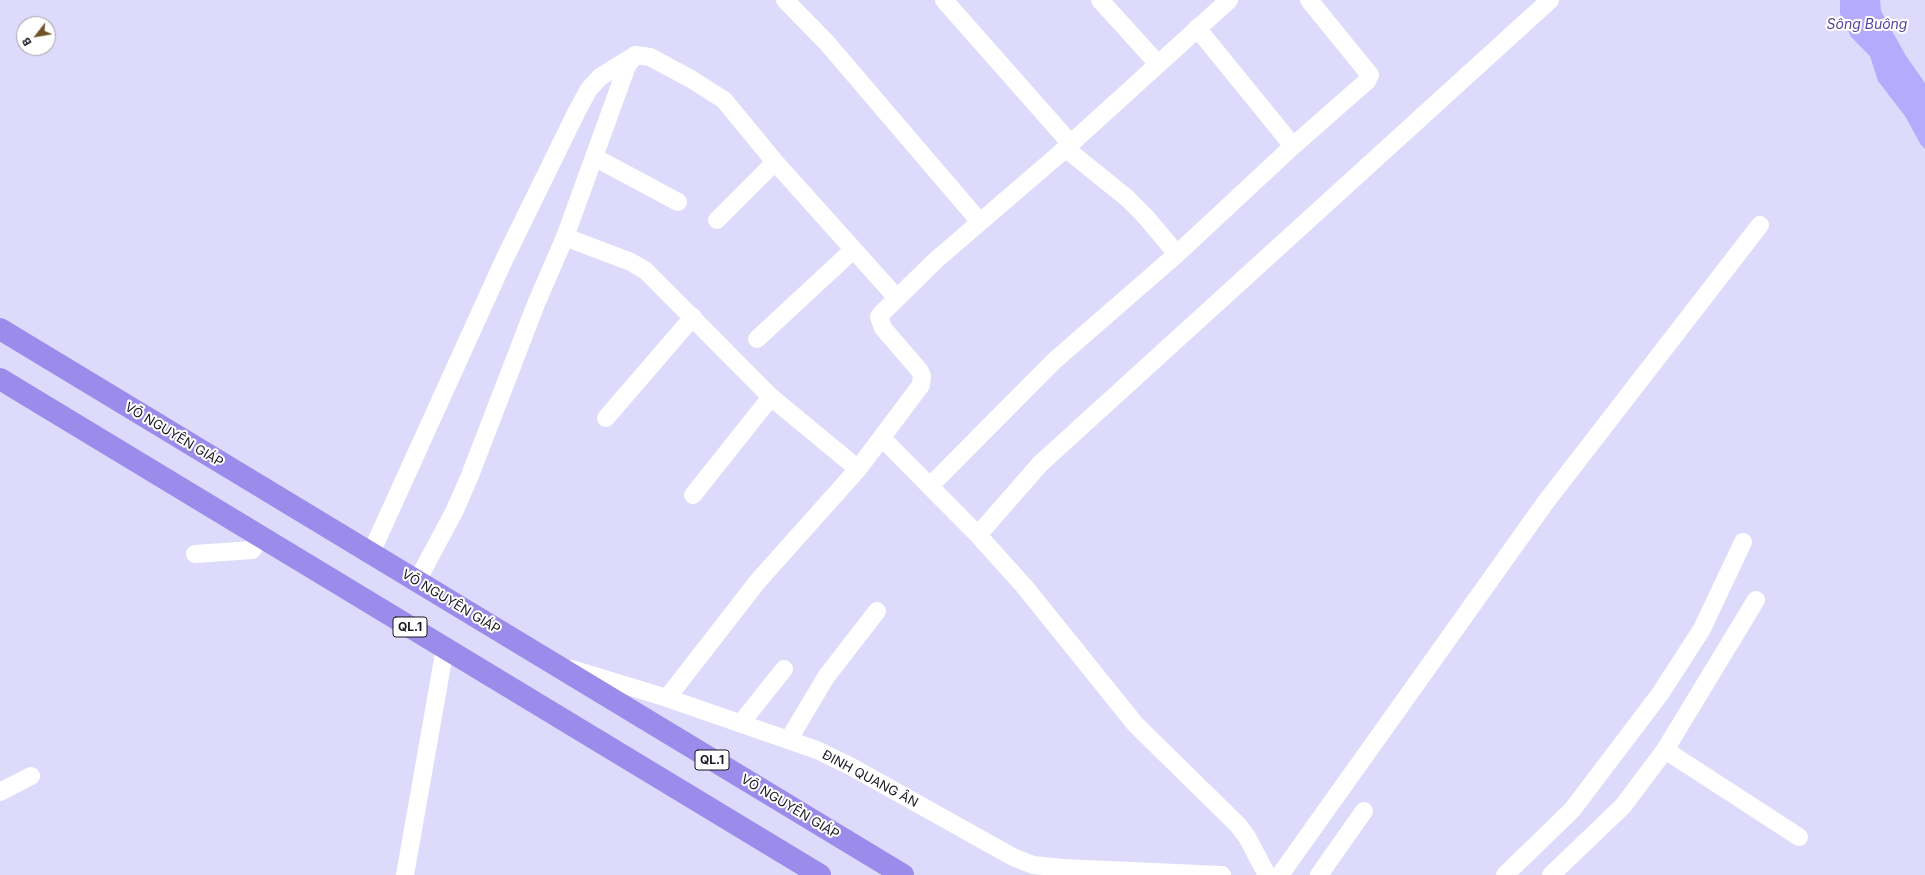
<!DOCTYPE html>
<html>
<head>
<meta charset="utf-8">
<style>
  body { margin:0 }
  #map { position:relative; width:1925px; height:875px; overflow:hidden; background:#dddafb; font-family:Inter,sans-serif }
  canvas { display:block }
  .north { position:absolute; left:16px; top:16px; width:40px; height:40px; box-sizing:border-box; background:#fff; border:1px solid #a3a2a7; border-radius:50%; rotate:239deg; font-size:11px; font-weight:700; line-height:16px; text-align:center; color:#191723 }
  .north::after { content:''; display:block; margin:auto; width:14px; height:18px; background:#705226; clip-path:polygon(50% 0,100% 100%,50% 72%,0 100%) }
</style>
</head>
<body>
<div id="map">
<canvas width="1925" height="875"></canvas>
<div class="north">B</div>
</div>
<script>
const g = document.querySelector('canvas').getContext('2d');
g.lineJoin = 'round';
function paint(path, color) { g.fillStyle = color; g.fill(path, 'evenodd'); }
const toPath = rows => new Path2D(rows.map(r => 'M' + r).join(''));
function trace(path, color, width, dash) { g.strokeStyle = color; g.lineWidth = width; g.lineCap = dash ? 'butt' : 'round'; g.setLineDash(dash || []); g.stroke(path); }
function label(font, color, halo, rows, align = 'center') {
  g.font = font + ' Inter,sans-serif'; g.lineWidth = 4; g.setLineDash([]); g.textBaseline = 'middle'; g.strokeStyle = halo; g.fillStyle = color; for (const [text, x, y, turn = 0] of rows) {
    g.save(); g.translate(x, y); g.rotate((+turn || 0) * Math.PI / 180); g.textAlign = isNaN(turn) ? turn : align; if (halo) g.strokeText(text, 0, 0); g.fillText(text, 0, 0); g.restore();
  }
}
const water = toPath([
  [1840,0,1880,0,1881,11,1906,56,1925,83,1925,149,1921,145,1905,116,1878,81,1870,56,1851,37,1840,14]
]);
const minor = toPath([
  [785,0,827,43,980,222],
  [944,0,1071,144],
  [1100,0,1158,64],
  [1197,28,1293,146],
  [1065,148,1127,198,1145,216,1177,254],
  [594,157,678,202],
  [717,220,775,162],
  [565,237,631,262,646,271,771,397,858,469],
  [757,339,853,250],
  [606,418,693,317],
  [882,438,978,535,1024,586,1136,725,1238,825,1247,837,1267,875],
  [930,486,1054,361,1177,254,1293,146,1367,81,1370,75,1309,0],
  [693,495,771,397],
  [978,535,1040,464,1550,0],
  [371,553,504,260,578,109,589,89,600,77,634,56],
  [195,554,252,550,261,537],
  [417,581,454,512,469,478,536,304,565,237,627,66,635,55,650,57,691,79,724,100,775,162,897,298],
  [572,669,667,698,817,750,850,766,1013,857,1033,865,1063,868,1222,875],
  [667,698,758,581,858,469,921,385,922,376,920,371,883,328,879,317,882,313,936,260,1057,156,1229,0],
  [741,723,784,669],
  [789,739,826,677,877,611],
  [1665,750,1799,837],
  [0,792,31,776],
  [405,875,445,648],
  [1280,875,1545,503,1760,225],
  [1319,875,1364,811],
  [1505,875,1572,810,1660,694,1702,629,1743,542],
  [1551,875,1623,806,1665,750,1756,600]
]);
const highway = toPath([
  [0,329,903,875],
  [0,379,820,875]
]);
const shields = [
  [410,627,34],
  [712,760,34]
];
const shieldNames = [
  ["QL.1",410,627],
  ["QL.1",712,760]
];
const streetNames = [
  ["VÕ NGUYÊN GIÁP",174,435,31],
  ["VÕ NGUYÊN GIÁP",451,602,31],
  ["ĐINH QUANG ÂN",870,779,28],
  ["VÕ NGUYÊN GIÁP",790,807,31]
];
const waterNames = [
  ["Sông Buông",1867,25]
];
paint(water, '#b5aafc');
trace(minor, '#fff', 18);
trace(highway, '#9b8cec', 22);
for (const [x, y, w] of shields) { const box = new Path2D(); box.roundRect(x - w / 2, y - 10, w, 20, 3); g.fillStyle = '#fff'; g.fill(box); trace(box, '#191723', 1); }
label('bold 12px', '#191723', null, shieldNames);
label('13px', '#191723', '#fff', streetNames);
label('italic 14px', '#5742a0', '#fff', waterNames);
</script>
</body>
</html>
